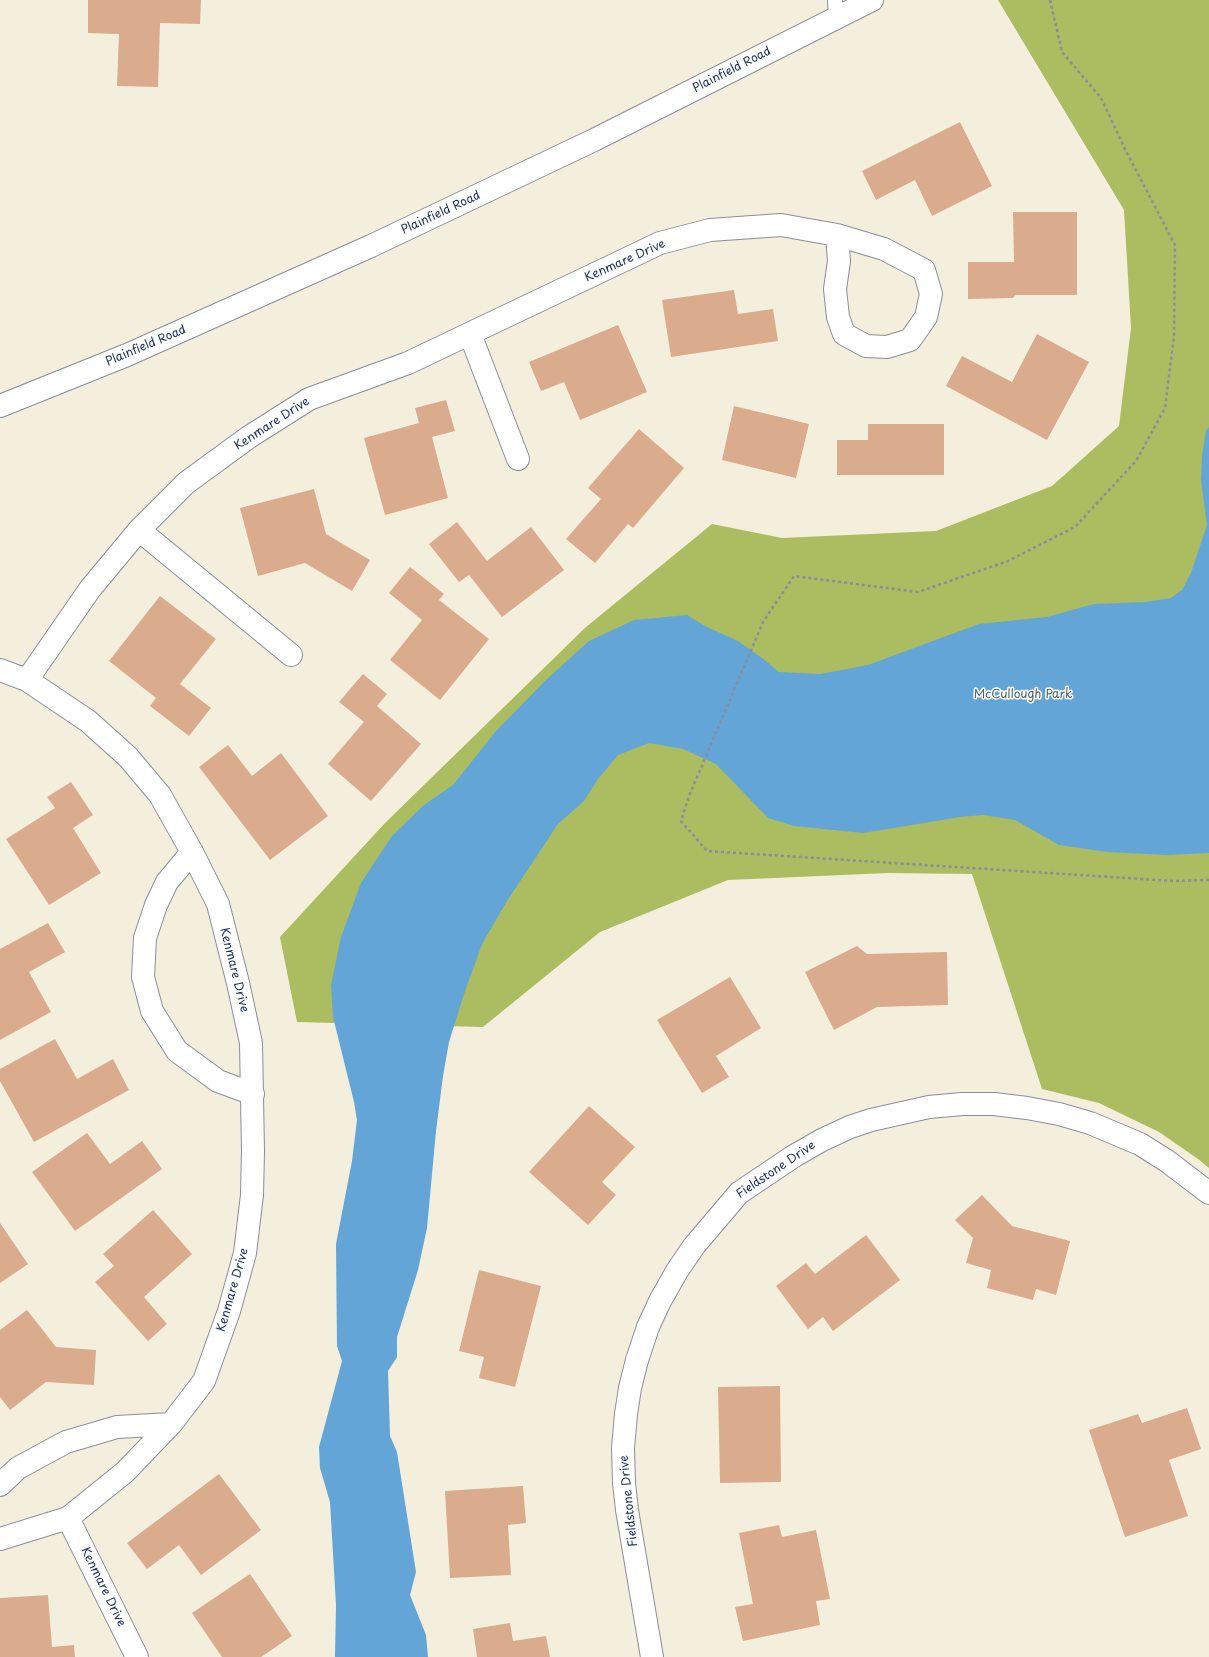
<!DOCTYPE html>
<html>
<head>
<meta charset="utf-8">
<style>
  body { margin:0 }
  canvas { display:block; background:#f4eedc }
</style>
</head>
<body>
<canvas width="1209" height="1657"></canvas>
<script>
const g = document.querySelector('canvas').getContext('2d');
g.lineJoin = 'round';
function paint(path, color) { g.fillStyle = color; g.fill(path, 'evenodd'); }
const toPath = rows => new Path2D(rows.map(r => 'M' + r).join(''));
function trace(path, color, width, dash) { g.strokeStyle = color; g.lineWidth = width; g.lineCap = dash ? 'butt' : 'round'; g.setLineDash(dash || []); g.stroke(path); }
function label(font, color, halo, rows, align = 'center') {
  g.font = font + ' "Playpen Sans",sans-serif'; g.lineWidth = 3; g.setLineDash([]); g.textBaseline = 'middle'; g.strokeStyle = halo; g.fillStyle = color; for (const [text, x, y, turn = 0] of rows) {
    g.save(); g.translate(x, y); g.rotate((+turn || 0) * Math.PI / 180); g.textAlign = isNaN(turn) ? turn : align; if (halo) g.strokeText(text, 0, 0); g.fillText(text, 0, 0); g.restore();
  }
}
const green = toPath([
  [998,0,1209,0,1209,1168,1198,1159,1159,1132,1099,1103,1042,1089,972,874,888,873,728,880,600,932,483,1027,297,1022,280,937,385,823,586,627,712,524,782,538,936,531,1052,486,1119,426,1131,328,1124,210]
]);
const water = toPath([
  [1209,427,1209,853,1166,855,1107,852,1059,845,1015,820,983,815,960,817,863,833,794,826,768,818,716,764,683,749,649,743,618,755,598,779,584,801,558,824,507,901,482,944,463,997,449,1042,443,1076,436,1131,427,1228,418,1270,397,1337,397,1357,388,1371,390,1436,397,1452,416,1572,410,1595,426,1635,428,1657,335,1657,336,1605,330,1502,320,1468,319,1447,342,1361,337,1346,336,1244,352,1161,357,1120,354,1102,333,1017,331,985,341,937,361,883,392,836,424,805,453,785,496,731,547,679,589,641,634,620,687,615,705,626,738,641,762,658,779,672,820,674,868,665,979,624,1047,617,1094,604,1145,602,1171,598,1182,590,1191,573,1207,525,1201,480,1202,456,1206,431]
]);
const building = toPath([
  [88,0,201,0,200,24,160,23,158,87,117,86,119,34,88,33],
  [960,122,992,186,932,216,915,180,876,200,862,171],
  [1013,212,1077,212,1077,295,1015,295,1013,298,968,299,968,262,1014,262],
  [734,290,738,314,773,309,778,341,671,357,662,300],
  [618,325,647,392,580,420,564,382,541,391,529,362],
  [1037,334,1089,362,1047,440,946,386,962,356,1012,382],
  [446,400,455,431,432,437,448,498,385,515,364,438,419,423,415,408],
  [734,406,809,424,796,478,722,460],
  [868,424,944,424,944,475,837,475,837,440,868,440],
  [639,429,684,468,633,528,628,524,595,563,566,539,601,499,588,488],
  [314,489,326,534,370,560,352,591,305,563,258,576,240,508],
  [457,522,487,561,531,527,564,570,502,617,469,575,459,582,429,544],
  [410,567,444,594,439,600,489,639,440,700,390,660,422,620,389,593],
  [160,596,216,639,180,684,211,708,189,736,150,706,156,698,109,661],
  [363,674,387,694,377,706,421,744,371,801,328,764,364,722,339,702],
  [228,745,252,776,281,753,328,816,270,860,199,767],
  [71,782,93,815,73,828,101,873,49,905,6,839,55,808,47,797],
  [48,923,65,952,29,972,51,1012,0,1040,0,949],
  [857,946,867,954,947,952,948,1005,877,1007,834,1030,805,972],
  [730,977,761,1028,716,1056,729,1077,702,1093,657,1020],
  [55,1039,77,1079,113,1059,129,1090,34,1142,0,1081,0,1069],
  [589,1106,635,1147,602,1182,616,1195,588,1225,529,1172],
  [87,1133,110,1164,142,1141,162,1169,75,1231,32,1172],
  [982,1195,1012,1226,1070,1241,1056,1295,1036,1289,1033,1300,987,1288,991,1270,966,1263,973,1238,955,1220],
  [153,1210,192,1254,144,1297,167,1324,148,1341,95,1282,114,1266,103,1254],
  [0,1223,28,1264,0,1283],
  [866,1235,900,1280,833,1331,823,1317,808,1329,776,1286,806,1263,815,1274],
  [479,1270,541,1286,515,1387,479,1378,484,1357,459,1351],
  [27,1310,56,1347,96,1350,94,1385,46,1382,10,1410,0,1397,0,1330],
  [780,1386,781,1482,720,1483,718,1387],
  [1187,1408,1201,1449,1169,1460,1188,1516,1125,1537,1089,1430,1138,1414,1142,1423],
  [219,1474,261,1530,201,1575,179,1545,147,1569,127,1543],
  [523,1486,526,1523,508,1525,511,1575,450,1578,445,1491],
  [779,1525,782,1537,816,1530,830,1599,816,1601,820,1625,743,1641,735,1607,753,1604,739,1533],
  [250,1574,292,1636,261,1657,222,1657,192,1613],
  [48,1595,52,1647,74,1645,75,1657,0,1657,0,1598],
  [510,1623,513,1641,546,1636,550,1657,477,1657,473,1629]
]);
const path = toPath([
  [1050,0,1062,52,1101,98,1126,151,1175,245,1174,336,1165,408,1136,461,1075,527,1008,561,918,592,794,576,763,622,689,796,681,821,707,851,1173,881,1209,880]
]);
const service = toPath([
  [835,0,836,18]
]);
const minor = toPath([
  [837,235,884,249,924,270,931,294,926,317,910,340,887,347,866,346,844,334,838,317,835,289,839,261,837,235],
  [470,334,518,459],
  [139,530,291,655],
  [0,670,27,680,88,721,128,757,160,795,192,852,218,904,238,983,251,1043,253,1151,252,1195,245,1253,229,1311,204,1381,171,1424,125,1472,68,1518,0,1539],
  [27,680,90,589,139,530,186,483,249,437,309,399,408,363,660,243,710,230,781,225,837,235],
  [192,852,167,882,156,905,145,938,143,977,152,1011,177,1051,218,1081,253,1094],
  [0,1485,18,1468,66,1442,117,1427,171,1424],
  [68,1518,137,1657],
  [652,1657,627,1510,624,1483,623,1448,626,1414,630,1388,637,1360,648,1327,660,1301,677,1271,694,1246,739,1193,794,1156,822,1140,850,1127,871,1120,929,1107,962,1104,994,1104,1027,1108,1059,1114,1090,1123,1140,1144,1167,1161,1209,1193]
]);
const secondary = toPath([
  [0,406,127,355,371,246,594,140,872,0]
]);
const streetNames = [
  ["Plainfield Road",732,70,-27],
  ["Plainfield Road",441,213,-25],
  ["Kenmare Drive",625,261,-24],
  ["Plainfield Road",146,346,-23],
  ["Kenmare Drive",272,424,-33],
  ["Kenmare Drive",234,970,76],
  ["Fieldstone Drive",776,1170,-34],
  ["Kenmare Drive",233,1290,-74],
  ["Fieldstone Drive",629,1501,-96],
  ["Kenmare Drive",103,1587,64]
];
const parkNames = [
  ["McCullough Park",1023,695]
];
paint(green, '#abbd60');
paint(water, '#63a5d6');
paint(building, '#dbab8e');
trace(service, '#888e9d', 16);
trace(minor, '#888e9d', 24);
trace(secondary, '#888e9d', 24);
trace(path, '#888e9d', 2.5, [3, 3]);
trace(service, '#fff', 14);
trace(minor, '#fff', 22);
trace(secondary, '#fff', 22);
label('12px', '#1b2f5e', '#fff', streetNames);
label('12px', '#4d615f', '#fff', parkNames);
</script>
</body>
</html>
